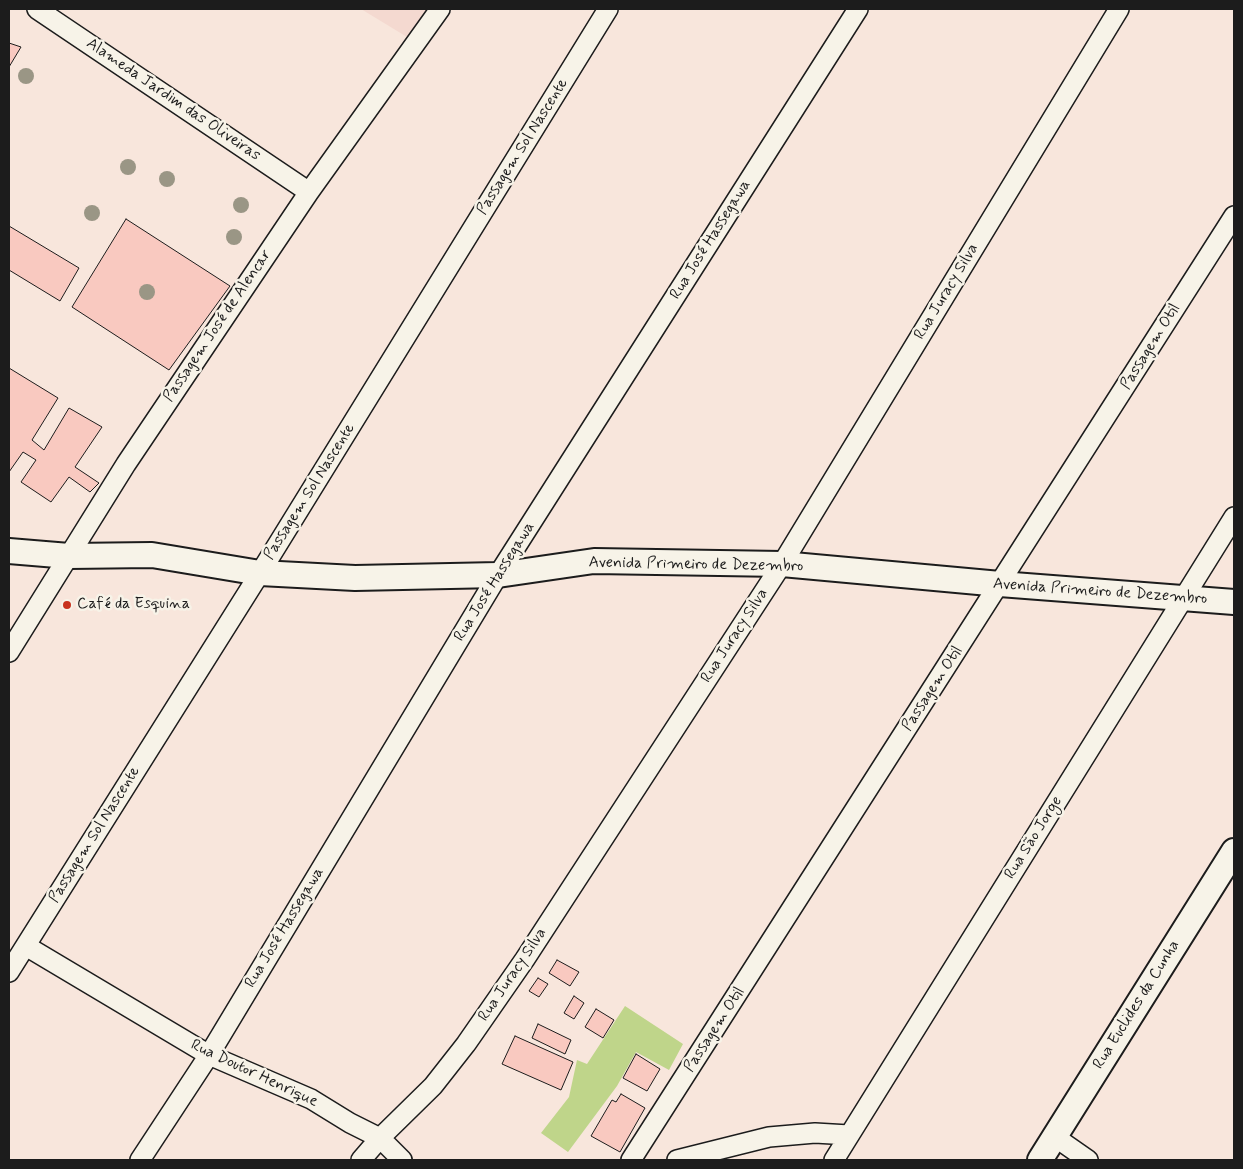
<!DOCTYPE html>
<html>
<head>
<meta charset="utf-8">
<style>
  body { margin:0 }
  #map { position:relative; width:1243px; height:1169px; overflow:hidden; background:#f8e6dc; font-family:Mynerve,sans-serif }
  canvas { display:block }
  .frame { position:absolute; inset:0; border:10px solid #1c1c1c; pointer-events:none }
</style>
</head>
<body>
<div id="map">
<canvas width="1243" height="1169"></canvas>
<div class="frame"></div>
</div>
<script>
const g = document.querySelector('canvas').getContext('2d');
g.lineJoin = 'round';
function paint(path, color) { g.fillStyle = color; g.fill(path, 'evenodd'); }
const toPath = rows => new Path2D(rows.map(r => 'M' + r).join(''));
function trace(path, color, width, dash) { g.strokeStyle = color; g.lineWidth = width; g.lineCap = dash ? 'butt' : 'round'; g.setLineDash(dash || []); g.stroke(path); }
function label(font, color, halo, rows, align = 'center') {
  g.font = font + ' Mynerve,sans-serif'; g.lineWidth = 5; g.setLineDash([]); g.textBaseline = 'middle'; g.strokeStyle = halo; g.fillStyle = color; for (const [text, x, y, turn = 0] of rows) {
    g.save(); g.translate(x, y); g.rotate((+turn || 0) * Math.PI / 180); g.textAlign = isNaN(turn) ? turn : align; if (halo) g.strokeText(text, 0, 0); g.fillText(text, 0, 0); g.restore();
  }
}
const built = toPath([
  [361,9,427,9,407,37]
]);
const green = toPath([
  [625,1006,683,1044,669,1070,636,1052,617,1086,568,1152,541,1133,569,1097,577,1060,587,1064]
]);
const building = toPath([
  [9,43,21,47,9,67,9,43],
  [126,219,230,286,169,370,72,307,126,219],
  [9,226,79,268,60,301,9,270,9,226],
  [9,368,58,398,32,440,44,450,69,408,102,427,75,467,99,483,90,492,69,477,51,502,21,482,36,460,23,452,9,472,9,368],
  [557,960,579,972,570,986,549,973,557,960],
  [538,978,548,984,539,997,529,991,538,978],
  [574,996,584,1003,574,1019,564,1013,574,996],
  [596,1009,614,1020,603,1038,585,1027,596,1009],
  [538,1024,571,1040,565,1054,532,1038,538,1024],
  [515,1036,573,1062,561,1090,502,1064,515,1036],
  [636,1054,660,1069,647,1091,623,1078,636,1054],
  [621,1094,645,1108,620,1152,591,1136,612,1100,616,1102,621,1094]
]);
const minor = toPath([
  [37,9,309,192],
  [9,652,126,464,309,192,440,9],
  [26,946,209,1055,311,1099,350,1123,380,1138,402,1160],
  [9,972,260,573,608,9],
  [1055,1137,1088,1160],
  [140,1160,209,1055,498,575,858,9],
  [361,1160,380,1138,433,1086,466,1044,525,959,782,564,1119,9],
  [631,1160,1234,216],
  [677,1160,769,1137,815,1133,849,1135],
  [834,1160,1234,517]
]);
const tertiary = toPath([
  [9,551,69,556,152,555,260,573,355,578,498,575,594,561,782,564,1000,584,1234,602],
  [1040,1160,1234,851]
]);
const trees = [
  [26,76],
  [128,167],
  [167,179],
  [241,205],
  [92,213],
  [234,237],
  [147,292]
];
const markers = [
  [67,605,5,"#c8321e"]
];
const streetNames = [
  ["Alameda Jardim das Oliveiras",173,100,34],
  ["Passagem Sol Nascente",523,147,-58],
  ["Rua José Hassegawa",711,240,-58],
  ["Rua Juracy Silva",947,292,-59],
  ["Passagem José de Alencar",218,326,-56],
  ["Passagem Otil",1151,347,-58],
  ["Passagem Sol Nascente",310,492,-58],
  ["Avenida Primeiro de Dezembro",696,565,1],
  ["Rua José Hassegawa",495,582,-58],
  ["Avenida Primeiro de Dezembro",1100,592,4],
  ["Rua Juracy Silva",735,636,-57],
  ["Passagem Otil",933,689,-57],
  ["Passagem Sol Nascente",95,835,-58],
  ["Rua São Jorge",1034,838,-58],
  ["Rua José Hassegawa",285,928,-59],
  ["Rua Juracy Silva",513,975,-56],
  ["Rua Euclides da Cunha",1137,1005,-58],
  ["Passagem Otil",715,1030,-57],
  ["Rua Doutor Henrique",254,1074,25]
];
const poiNames = [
  ["Café da Esquina",77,605]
];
paint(built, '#f4d9d0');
paint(green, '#bfd58a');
paint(building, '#f9c9c0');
trace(building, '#1c1c1c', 1);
trace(minor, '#1c1c1c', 22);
trace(tertiary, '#1c1c1c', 28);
trace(minor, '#f7f3e8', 19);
trace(tertiary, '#f7f3e8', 24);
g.fillStyle = '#9a9685';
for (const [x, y] of trees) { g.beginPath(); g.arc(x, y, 8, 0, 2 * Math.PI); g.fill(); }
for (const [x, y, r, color] of markers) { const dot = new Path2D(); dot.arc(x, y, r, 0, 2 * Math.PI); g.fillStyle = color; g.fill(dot); trace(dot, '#f7f3e8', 2); }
label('16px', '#1c1c1c', '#f7f3e8', streetNames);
label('16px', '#1c1c1c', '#f7f3e8', poiNames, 'left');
</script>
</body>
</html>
